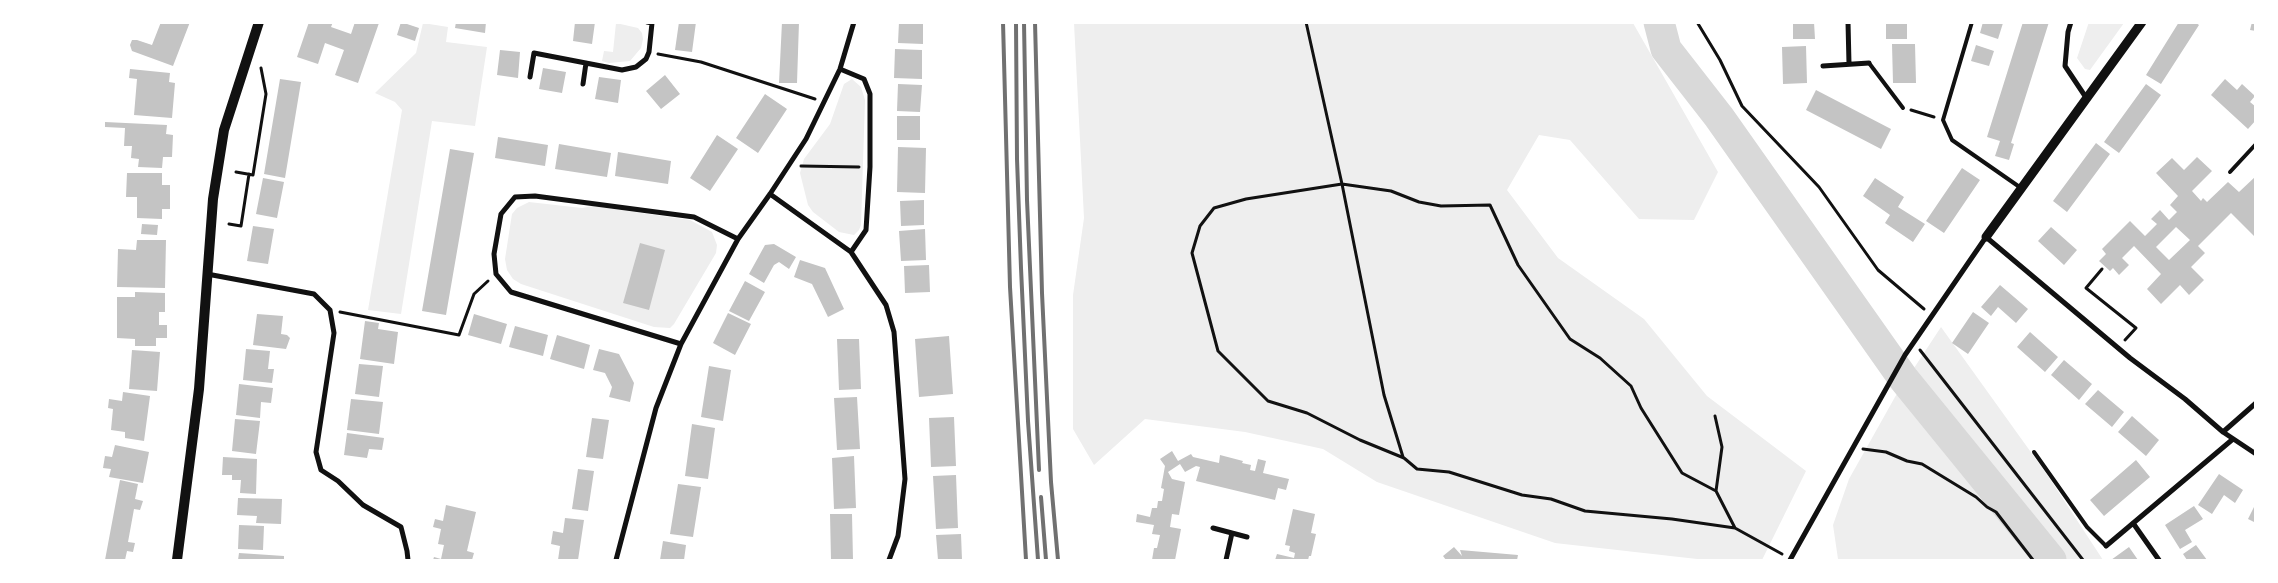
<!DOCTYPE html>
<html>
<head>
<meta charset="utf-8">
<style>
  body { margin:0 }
  #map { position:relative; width:2278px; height:583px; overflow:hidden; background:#fff; font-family:Figtree,sans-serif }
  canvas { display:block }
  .frame { position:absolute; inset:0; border:24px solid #fff; pointer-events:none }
</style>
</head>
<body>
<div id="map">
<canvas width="2278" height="583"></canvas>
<div class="frame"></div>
</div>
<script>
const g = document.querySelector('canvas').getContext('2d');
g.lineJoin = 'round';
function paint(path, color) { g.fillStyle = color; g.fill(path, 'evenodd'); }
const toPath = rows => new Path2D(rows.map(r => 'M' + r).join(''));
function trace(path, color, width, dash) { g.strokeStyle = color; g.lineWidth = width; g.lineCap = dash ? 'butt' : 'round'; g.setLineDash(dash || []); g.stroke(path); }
const green = toPath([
  [2089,22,2124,23,2090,70,2085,69,2077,58],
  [423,23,448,27,446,42,487,47,475,126,432,121,401,314,368,310,402,110,395,102,375,93,416,53],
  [616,23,638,28,642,33,643,39,641,48,630,61,609,63,602,61,604,51,613,52],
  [1074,23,1633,23,1718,172,1694,220,1639,219,1570,140,1539,135,1507,190,1558,258,1644,319,1707,396,1806,471,1762,560,1706,560,1555,543,1377,482,1323,449,1245,432,1145,419,1094,465,1073,429,1073,295,1084,218],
  [852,79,861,87,865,100,861,225,859,230,854,235,839,232,813,212,808,205,800,173,804,159,830,124,844,84],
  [529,202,582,208,593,206,690,220,712,232,717,245,716,253,674,324,670,328,654,327,521,284,513,279,507,270,505,259,512,214,517,208],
  [1941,327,2048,476,2103,560,1843,560,1838,559,1833,525,1849,479,1895,397]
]);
const river = toPath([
  [1659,22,1666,49,1719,117,1903,378,2051,560]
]);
const building = toPath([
  [161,22,190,22,173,66,132,51,130,45,132,40,137,40,152,45],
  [309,22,333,22,331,27,351,34,355,22,379,23,358,83,335,75,344,50,325,43,318,64,297,57],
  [401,22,419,28,415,41,397,35],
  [456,22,486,22,485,33,455,28],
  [575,22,595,22,592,44,573,41],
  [679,22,696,22,692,52,675,50],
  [782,22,799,22,797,83,779,83],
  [899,22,923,22,923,44,898,43],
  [1793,22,1814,22,1815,39,1793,39],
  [1886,22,1907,22,1907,39,1886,39],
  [1983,22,2003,23,1998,39,1980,33],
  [2023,22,2049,22,2011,143,2014,144,2009,160,1995,156,2000,141,1987,137],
  [2179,22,2195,22,2199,25,2161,84,2146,75],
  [2252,22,2256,22,2256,31,2250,30],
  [1892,44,1915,44,1916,83,1893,83],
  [1976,45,1994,51,1989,66,1971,61],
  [1806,46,1807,83,1783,84,1782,47],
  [895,49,922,50,922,79,894,78],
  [500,50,520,52,518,78,497,75],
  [543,68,566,72,562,93,539,89],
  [130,69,170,73,169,82,175,83,172,118,134,115,137,79,129,78],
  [665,75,680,94,661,109,646,91],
  [599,77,621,80,618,103,595,99],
  [280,79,301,82,285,178,264,174],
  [2225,79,2237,90,2242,84,2255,96,2250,102,2256,107,2256,120,2248,129,2211,95],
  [898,84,922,85,920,112,897,111],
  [2146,84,2161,95,2119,153,2104,142],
  [1816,90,1891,129,1881,149,1806,110],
  [765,94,787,109,758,153,736,138],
  [897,116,920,116,920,140,897,140],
  [105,122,167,125,166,134,173,135,172,157,163,157,162,168,138,167,139,159,131,158,132,146,124,146,125,128,105,127],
  [717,135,738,149,710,191,690,178],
  [498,137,548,145,545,166,495,158],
  [2096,143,2110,154,2067,212,2053,201],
  [559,144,611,153,607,177,555,169],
  [898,147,926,148,925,193,897,192],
  [450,149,474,153,446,315,422,311],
  [618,152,671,161,668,184,615,176],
  [2197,157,2212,171,2192,191,2201,201,2203,198,2207,202,2228,182,2239,192,2256,176,2256,238,2231,213,2198,246,2205,253,2191,267,2204,280,2189,295,2180,285,2161,304,2147,289,2161,274,2134,246,2122,258,2129,265,2119,275,2113,268,2110,271,2099,261,2106,254,2102,249,2130,221,2145,236,2157,224,2151,219,2160,210,2169,220,2177,212,2170,205,2178,196,2156,173,2172,158,2184,170],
  [2176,227,2190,240,2169,260,2156,247],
  [1962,168,1980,180,1944,233,1926,221],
  [127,173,162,173,162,185,170,185,170,209,162,209,162,219,137,218,137,197,126,197],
  [263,178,284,182,277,218,256,214],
  [1875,178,1904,197,1898,207,1925,224,1913,242,1885,223,1890,215,1863,196],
  [924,200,924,225,901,226,900,201],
  [142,224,158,225,157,235,141,234],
  [253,226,274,229,268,264,247,261],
  [2051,227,2077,250,2064,265,2038,241],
  [925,229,926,260,901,261,899,231],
  [137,240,166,240,165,288,117,287,118,249,136,250],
  [640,243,665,250,649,310,623,303],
  [774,244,796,257,789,269,779,262,774,265,764,283,749,274,765,245],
  [800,260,825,268,844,309,828,317,812,284,794,277],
  [929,265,930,292,905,293,904,266],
  [745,281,765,292,749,321,729,311],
  [2000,285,2028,309,2016,323,1998,307,1991,316,1981,307],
  [135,292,165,293,165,312,159,312,159,325,167,325,167,338,156,338,156,346,135,346,135,339,117,338,117,297,135,297],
  [1973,312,1989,323,1968,354,1952,343],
  [728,313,751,324,735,355,713,343],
  [257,314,283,316,281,334,287,335,290,338,286,349,253,345],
  [474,314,507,324,501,344,468,335],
  [365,321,379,323,378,329,398,332,394,364,360,359],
  [515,326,548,335,543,356,509,347],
  [2030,332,2058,357,2045,372,2017,347],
  [557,335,590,345,584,369,550,359],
  [949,336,953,394,919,397,915,339],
  [837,339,859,339,861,389,839,390],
  [246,349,270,351,268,369,274,369,272,383,243,380],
  [599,349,619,354,634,383,630,402,609,397,612,387,605,373,593,370],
  [132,350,160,352,157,391,129,389],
  [2064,360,2092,384,2079,400,2051,375],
  [359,364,383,366,379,397,355,394],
  [709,366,731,370,723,421,701,417],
  [239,384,273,388,271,403,261,402,260,418,236,415],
  [2098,390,2124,412,2112,427,2085,404],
  [123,392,150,396,144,441,125,438,125,432,111,430,113,409,108,408,109,399,122,401],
  [857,397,860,449,837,450,834,398],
  [351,399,383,402,379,434,347,430],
  [2132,416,2159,440,2146,456,2118,432],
  [954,417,956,466,931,467,929,418],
  [592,418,609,420,603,459,586,457],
  [235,419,260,421,256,454,232,451],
  [692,424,715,428,708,479,685,476],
  [347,433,384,438,382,450,369,449,367,458,344,455],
  [115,445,149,452,143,483,109,477,111,469,103,468,105,456,112,457],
  [1172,451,1178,461,1191,454,1193,457,1219,463,1220,455,1243,461,1242,463,1251,465,1250,470,1255,471,1258,459,1266,461,1263,473,1289,479,1286,490,1278,488,1275,500,1196,481,1200,467,1196,466,1185,472,1180,464,1168,472,1172,479,1185,482,1179,515,1172,514,1170,527,1181,529,1175,560,1152,560,1154,548,1157,548,1160,535,1152,534,1154,525,1136,522,1137,514,1150,517,1152,508,1157,508,1158,501,1162,501,1164,489,1161,488,1165,466,1160,459],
  [854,456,856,508,834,509,832,458],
  [223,457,257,459,256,494,240,493,241,480,232,480,232,475,222,475],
  [2136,460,2150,477,2104,516,2090,500],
  [578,469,594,471,588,511,572,509],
  [2219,474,2243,490,2235,503,2224,495,2212,514,2198,505],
  [956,475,958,528,936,529,933,476],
  [120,480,138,484,135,499,143,501,140,510,134,509,128,542,135,543,133,552,127,551,125,560,105,560],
  [678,484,701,487,693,537,670,534],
  [238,498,282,499,281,524,256,523,257,516,237,515],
  [2256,503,2256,523,2248,519],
  [446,505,476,512,467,551,474,553,472,560,433,560,434,557,441,559,444,545,438,544,441,529,433,527,435,519,443,521],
  [2194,506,2203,519,2185,530,2192,542,2180,549,2165,525],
  [1293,509,1315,514,1311,533,1316,534,1311,556,1309,556,1308,560,1275,560,1277,554,1294,558,1295,553,1289,551,1290,546,1285,545],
  [830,514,852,514,853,560,831,560],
  [565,518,584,520,578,560,558,560,560,546,551,544,553,531,563,533],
  [239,525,264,526,263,550,238,549],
  [961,534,962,560,938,560,936,535],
  [663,541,686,545,684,560,660,560],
  [2196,545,2207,560,2187,560,2183,554],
  [1454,547,1462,556,1460,550,1518,555,1517,560,1446,560,1443,556],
  [2129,547,2138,560,2111,560],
  [239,553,284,556,284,560,238,560]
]);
const path = toPath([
  [1306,22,1342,184,1384,395,1403,457],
  [1697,22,1720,60,1742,106,1819,187,1878,270,1924,309],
  [658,54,701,62,815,99],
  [1911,110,1934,117],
  [801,166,859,167],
  [236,172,253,175,266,94,261,68],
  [229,224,241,226,249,174],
  [2102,269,2086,288,2136,328,2125,340],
  [340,312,459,335,474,294,488,281],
  [1920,350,2083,560],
  [1715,416,1722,447,1716,491],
  [1863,449,1886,452,1907,461,1922,464,1976,497,1987,507,1996,512,2033,560],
  [1735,528,1716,491,1682,473,1641,408,1631,386,1600,358,1570,339,1518,265,1490,205,1441,206,1419,202,1391,191,1342,184,1246,199,1214,208,1200,226,1192,253,1218,351,1268,401,1307,413,1360,440,1404,458,1417,469,1449,472,1522,495,1551,499,1585,511,1672,519,1735,528,1782,554]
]);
const service = toPath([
  [1972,22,1943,120,1952,140,2021,188],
  [1869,63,1903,108],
  [2230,172,2256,144],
  [2034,452,2087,527,2106,546]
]);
const minor = toPath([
  [1848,22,1849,64],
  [2071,22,2068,32,2065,66,2087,99],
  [1823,66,1869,63],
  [840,69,864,79,870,94,870,167,866,230,851,252],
  [530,77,534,53,622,70,636,67,646,59,649,52,652,23,647,22],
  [583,84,586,63],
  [770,194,851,252,886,305,894,332,905,479,898,536,889,560],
  [207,274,314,294,330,310,334,333,316,452,321,470,338,481,363,505,401,527,407,551,408,560],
  [681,344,511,292,496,274,494,254,501,214,515,197,535,196,694,217,738,239],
  [2223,432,2256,403],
  [2133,523,2159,560],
  [1213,528,1247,537],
  [2106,546,2233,439],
  [616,560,656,408,681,344,738,239,770,194,806,139,840,69,854,22],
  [1226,560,1232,533],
  [1790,560,1905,355,1986,237,2130,358,2185,399,2223,432,2256,454]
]);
const tertiary = toPath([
  [1986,237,2142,22]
]);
const secondary = toPath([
  [177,560,199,389,213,199,224,130,259,22]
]);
const rail = toPath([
  [1003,22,1010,287,1026,560],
  [1016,22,1017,159,1021,268,1028,421,1038,560],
  [1024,22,1027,200,1039,470],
  [1035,22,1042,293,1051,482,1058,560],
  [1041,497,1046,560]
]);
paint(green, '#eee');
trace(river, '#d9d9d9', 31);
paint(building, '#c4c4c4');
trace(path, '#111', 3);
trace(service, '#111', 4);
trace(minor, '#111', 5);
trace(tertiary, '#111', 9);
trace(secondary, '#111', 10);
trace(rail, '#707070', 4);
</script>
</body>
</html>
